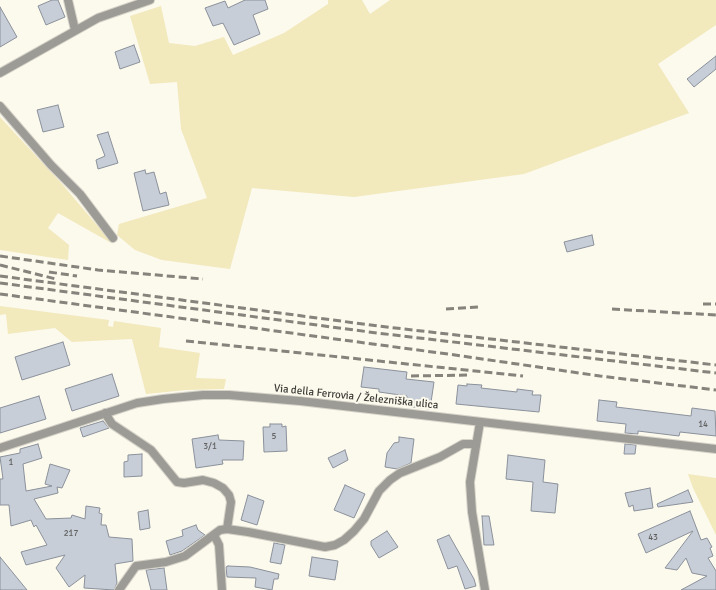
<!DOCTYPE html>
<html>
<head>
<meta charset="utf-8">
<style>
  body { margin:0 }
  canvas { display:block; background:#fcf9ed }
</style>
</head>
<body>
<canvas width="716" height="590"></canvas>
<script>
const g = document.querySelector('canvas').getContext('2d');
g.lineJoin = 'round';
function paint(path, color) { g.fillStyle = color; g.fill(path, 'evenodd'); }
const toPath = rows => new Path2D(rows.map(r => 'M' + r).join(''));
function trace(path, color, width, dash) { g.strokeStyle = color; g.lineWidth = width; g.lineCap = dash ? 'butt' : 'round'; g.setLineDash(dash || []); g.stroke(path); }
function label(font, color, halo, rows, align = 'center') {
  g.font = font + ' Signika,sans-serif'; g.lineWidth = 4; g.setLineDash([]); g.textBaseline = 'middle'; g.strokeStyle = halo; g.fillStyle = color; for (const [text, x, y, turn = 0] of rows) {
    g.save(); g.translate(x, y); g.rotate((+turn || 0) * Math.PI / 180); g.textAlign = isNaN(turn) ? turn : align; if (halo) g.strokeText(text, 0, 0); g.fillText(text, 0, 0); g.restore();
  }
}
const green = toPath([
  [328,0,362,0,370,14,390,0,716,0,716,25,658,64,689,113,524,174,354,197,252,188,230,269,162,260,135,250,117,235,119,224,207,198,181,129,177,82,150,84,130,16,161,6,169,43,195,46,224,37,233,55,284,33,328,4],
  [0,117,62,184,113,244,58,213,48,228,69,245,68,260,0,250],
  [0,306,109,320,108,326,113,327,114,321,161,328,159,347,200,353,196,378,226,379,224,389,186,390,146,394,132,339,72,342,55,328,8,334,6,314,0,315],
  [688,474,716,478,716,535,693,488]
]);
const building = toPath([
  [52,0,58,0,65,17,46,25,38,6,52,0],
  [245,0,265,0,268,9,253,15,260,34,234,45,223,23,213,26,205,8,225,1,228,8,245,0],
  [0,7,17,37,0,47,0,7],
  [134,45,140,62,120,69,115,52,134,45],
  [716,56,716,69,694,87,687,79,716,56],
  [58,105,64,127,43,132,37,110,58,105],
  [108,132,118,163,98,169,96,160,105,156,97,135,108,132],
  [145,170,146,174,154,172,160,194,166,192,169,205,143,211,134,173,145,170],
  [592,235,594,245,567,252,564,242,592,235],
  [63,342,70,365,22,380,15,357,63,342],
  [364,367,407,372,406,379,434,382,430,409,406,406,407,396,379,392,379,389,361,387,364,367],
  [112,374,119,396,72,411,65,389,112,374],
  [467,384,482,385,481,388,517,392,517,389,533,391,532,395,541,395,539,412,456,404,458,385,467,386,467,384],
  [39,396,46,419,0,433,0,408,39,396],
  [599,400,617,402,616,407,691,416,692,408,715,411,716,436,680,432,679,436,638,431,638,434,625,433,626,424,597,421,599,400],
  [103,421,109,428,83,437,80,428,103,421],
  [270,424,282,424,282,427,286,426,287,451,264,452,263,427,270,427,270,424],
  [218,435,219,440,244,441,243,460,222,460,223,464,196,468,192,439,218,435],
  [399,437,414,439,411,463,397,469,385,467,387,453,394,443,399,442,399,437],
  [38,444,42,458,23,464,26,491,52,486,45,484,50,464,70,470,62,488,57,487,58,493,34,499,46,519,71,518,72,515,85,519,86,506,100,508,99,513,102,514,101,525,106,525,109,537,132,539,133,561,115,564,117,583,114,590,84,588,85,575,69,587,56,568,65,555,26,565,21,552,47,545,36,525,34,527,31,520,11,526,9,505,0,505,0,479,3,479,0,457,20,453,20,449,38,444],
  [625,444,636,445,635,454,624,454,625,444],
  [345,450,348,460,333,468,328,458,345,450],
  [142,454,142,476,124,477,124,462,128,461,128,455,142,454],
  [508,455,545,460,543,482,558,484,555,513,531,511,533,482,506,479,508,455],
  [345,485,365,494,354,518,334,510,345,485],
  [650,488,653,508,634,511,633,505,629,507,625,493,650,488],
  [688,490,693,502,658,507,657,504,688,490],
  [248,495,264,501,257,525,241,520,248,495],
  [148,510,150,528,140,530,138,512,148,510],
  [690,511,701,540,707,538,712,547,710,548,713,556,708,558,716,571,716,590,681,590,707,576,692,573,686,558,677,570,665,568,693,531,646,553,638,534,690,511],
  [482,516,489,516,494,545,484,545,482,516],
  [196,525,198,530,205,535,182,551,170,555,166,541,183,536,182,530,196,525],
  [387,531,398,547,379,558,371,545,371,541,387,531],
  [449,535,474,579,476,586,465,589,457,566,448,569,437,540,449,535],
  [274,543,285,545,281,564,270,562,274,543],
  [0,557,27,590,0,590,0,557],
  [312,557,338,561,335,580,309,576,312,557],
  [228,566,250,567,279,574,278,579,274,579,272,590,255,587,256,578,227,577,226,567,228,566],
  [164,568,167,590,151,590,146,570,164,568]
]);
const street = toPath([
  [68,0,75,30],
  [0,73,98,18,150,0],
  [0,106,51,165,80,194,113,238],
  [105,413,112,424,151,450,177,482,184,483,203,480,214,483,223,488,229,495,231,502,227,529],
  [480,422,470,482,472,512,485,590],
  [0,448,137,403,163,399,203,395,229,395,300,401,716,449],
  [214,535,219,545,222,590],
  [119,590,136,566,166,562,185,556,220,530,227,529,248,532,325,547,335,545,344,540,354,531,364,519,379,491,390,480,400,473,440,457,463,444,475,444]
]);
const rail = toPath([
  [0,256,98,270,203,279],
  [0,265,56,279],
  [49,272,77,276],
  [0,276,378,326,716,365],
  [0,283,377,333,716,373],
  [0,294,455,355,600,376,716,390],
  [703,304,716,304],
  [446,309,478,307],
  [612,309,716,315],
  [186,341,523,376],
  [411,376,471,375]
]);
const numberNames = [
  ["14",703,425],
  ["5",274,437],
  ["3/1",210,447],
  ["1",11,463],
  ["217",71,534],
  ["43",653,538]
];
const streetNames = [
  ["Via della Ferrovia / Železniška ulica",356,397,6]
];
paint(green, '#f2e9bd');
paint(building, '#c7ced8');
trace(building, '#8b919b', 1);
trace(street, '#d6d3c9', 10);
trace(street, '#9c9b96', 8);
trace(rail, '#85837b', 3, [8, 4]);
label('9px', '#60605f', null, numberNames);
label('11px', '#3d3c37', '#fcf9ed', streetNames);
</script>
</body>
</html>
